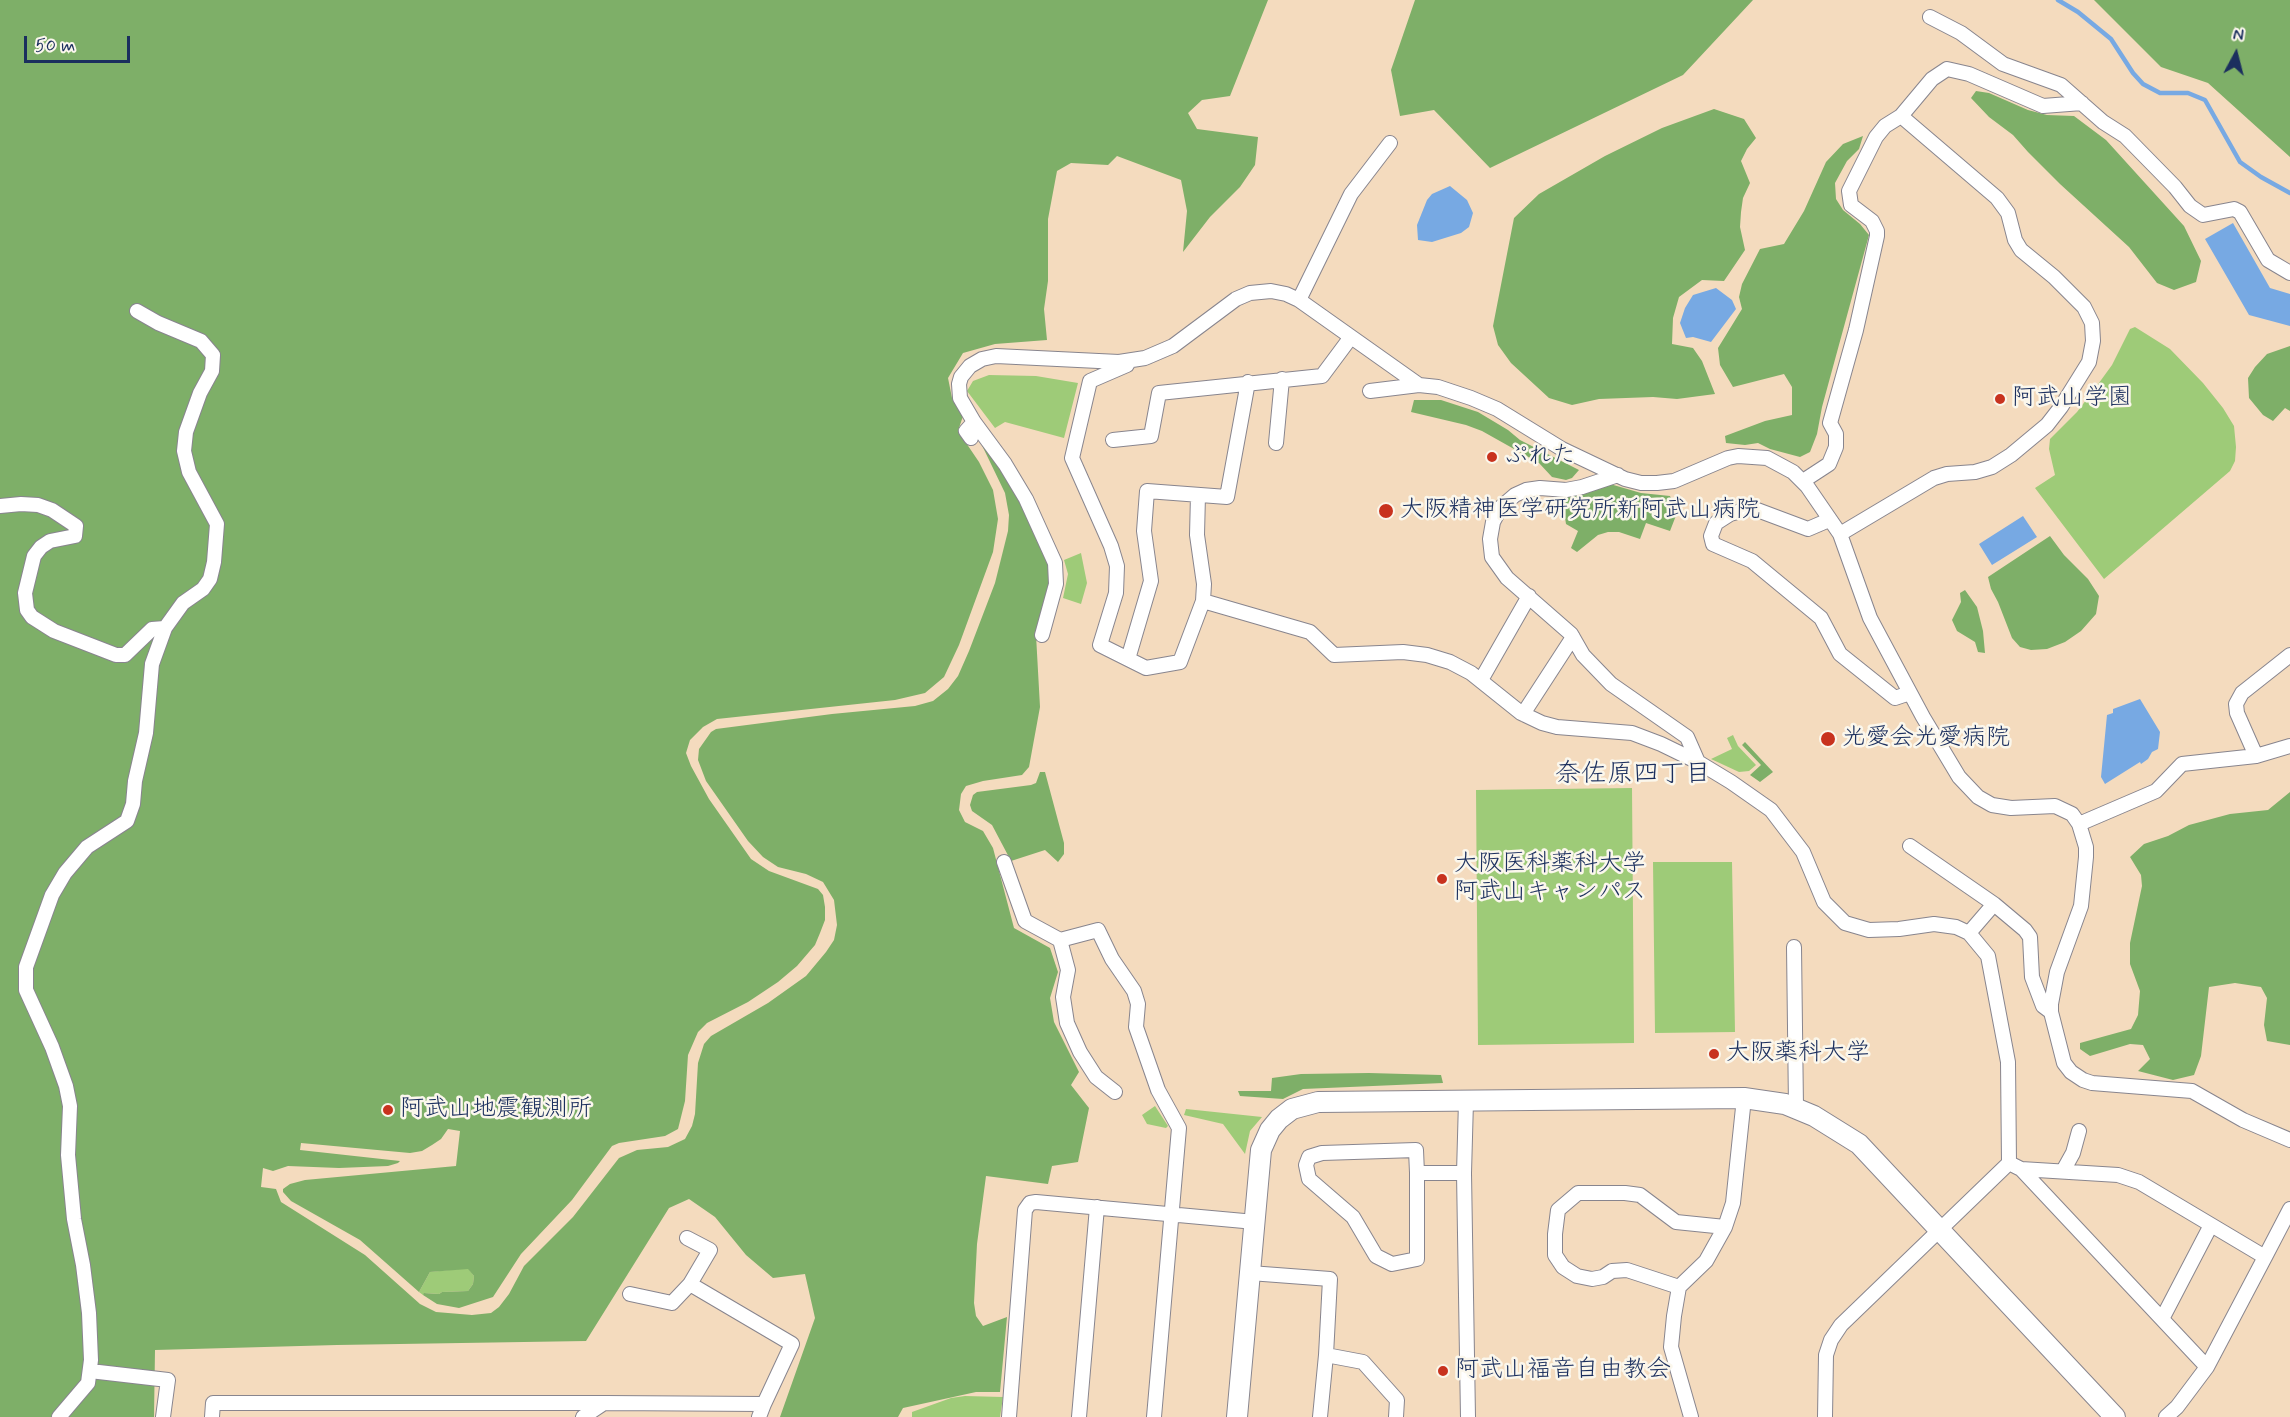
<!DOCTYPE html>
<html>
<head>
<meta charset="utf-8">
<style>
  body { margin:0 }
  #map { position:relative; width:2290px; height:1417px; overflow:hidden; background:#f4dbbe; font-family:Mynerve,sans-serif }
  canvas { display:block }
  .north { position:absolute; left:2206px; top:24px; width:60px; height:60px; -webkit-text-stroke:4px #fbf7ec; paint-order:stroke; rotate:7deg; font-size:16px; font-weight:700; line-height:24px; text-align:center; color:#1b2f5e }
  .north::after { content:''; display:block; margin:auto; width:21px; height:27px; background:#1b2f5e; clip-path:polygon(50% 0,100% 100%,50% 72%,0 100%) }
  .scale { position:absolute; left:24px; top:36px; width:106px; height:27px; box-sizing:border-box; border:3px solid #1b2f5e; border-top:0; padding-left:8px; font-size:18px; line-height:21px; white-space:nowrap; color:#1b2f5e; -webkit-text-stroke:4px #fbf7ec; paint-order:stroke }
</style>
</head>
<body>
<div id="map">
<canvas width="2290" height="1417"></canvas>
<div class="north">N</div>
<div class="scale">50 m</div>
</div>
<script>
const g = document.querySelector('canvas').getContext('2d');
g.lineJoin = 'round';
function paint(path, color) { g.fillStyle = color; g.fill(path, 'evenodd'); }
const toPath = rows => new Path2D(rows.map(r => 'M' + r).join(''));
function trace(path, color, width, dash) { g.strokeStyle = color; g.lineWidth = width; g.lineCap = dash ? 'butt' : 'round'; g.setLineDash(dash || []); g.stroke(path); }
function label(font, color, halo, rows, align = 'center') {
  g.font = font + ' Mynerve,"Klee One",sans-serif'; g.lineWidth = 5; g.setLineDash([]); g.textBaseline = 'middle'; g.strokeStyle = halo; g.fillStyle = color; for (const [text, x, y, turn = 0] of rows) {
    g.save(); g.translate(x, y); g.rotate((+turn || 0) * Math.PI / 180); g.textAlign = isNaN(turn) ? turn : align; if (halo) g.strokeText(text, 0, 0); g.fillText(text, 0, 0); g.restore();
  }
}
const green = toPath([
  [2135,327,2170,349,2203,383,2223,408,2234,426,2236,447,2235,461,2230,471,2104,579,2035,488,2055,475,2049,449,2050,439,2077,412,2096,387,2112,365,2130,329],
  [989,375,1036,376,1078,383,1064,438,1005,422,995,428,967,391,973,381],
  [1081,553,1087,583,1081,604,1063,598,1068,574,1064,560],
  [1733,735,1738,746,1756,765,1749,771,1739,772,1711,759,1732,749,1727,738],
  [1632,788,1634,1043,1478,1045,1476,790],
  [1653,862,1732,862,1735,1032,1655,1033],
  [1155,1106,1168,1126,1166,1128,1147,1124,1142,1115],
  [1186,1109,1262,1117,1250,1131,1245,1154,1223,1124,1184,1115],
  [468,1268,474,1276,473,1284,468,1291,442,1292,439,1294,425,1293,423,1295,419,1292,430,1272],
  [965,1396,1003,1397,1000,1417,912,1417,912,1412,951,1398]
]);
const forest = toPath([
  [0,0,1268,0,1230,96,1202,100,1188,113,1197,129,1258,137,1255,165,1240,187,1210,217,1183,252,1187,211,1181,180,1117,156,1108,165,1071,163,1057,171,1048,219,1048,281,1044,309,1047,340,995,344,963,353,948,378,952,398,963,416,958,431,979,462,993,490,998,519,993,552,959,645,944,677,925,693,895,700,717,719,703,727,690,740,686,753,691,766,709,799,751,859,769,871,818,889,823,895,825,907,825,920,820,933,815,945,797,966,778,982,748,1002,707,1023,698,1032,688,1055,685,1101,678,1129,665,1136,619,1143,612,1146,572,1200,521,1254,493,1297,459,1308,437,1304,423,1295,424,1293,439,1294,442,1292,468,1291,473,1284,474,1276,468,1269,430,1272,419,1292,360,1240,291,1201,283,1192,283,1189,290,1184,305,1180,456,1166,460,1131,448,1129,441,1139,432,1145,422,1151,410,1153,301,1143,300,1150,400,1161,398,1163,388,1166,339,1168,288,1166,273,1171,263,1168,261,1187,276,1189,281,1202,365,1255,420,1304,436,1312,472,1315,491,1313,499,1307,509,1294,524,1266,573,1217,619,1158,637,1150,668,1147,685,1139,692,1126,695,1114,698,1063,704,1044,711,1036,768,1003,806,976,826,952,834,940,837,925,834,900,823,882,806,874,778,867,763,857,748,841,706,781,698,760,699,749,711,732,716,729,832,714,915,706,933,701,948,689,958,676,969,651,995,583,1008,531,1009,515,1005,493,977,435,1011,485,1049,560,1049,582,1036,635,1040,707,1029,767,1022,775,983,781,966,786,961,794,959,810,965,822,983,831,993,848,1014,928,1050,948,1058,972,1050,998,1054,1022,1079,1072,1071,1085,1089,1108,1078,1162,1052,1166,1048,1184,986,1176,977,1244,974,1303,976,1316,983,1326,1007,1317,1000,1392,976,1392,903,1408,898,1417,780,1417,815,1318,805,1274,773,1278,746,1255,715,1217,689,1199,669,1208,586,1341,337,1345,155,1350,154,1417,0,1417],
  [1415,0,1753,0,1683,75,1490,168,1434,110,1400,116,1391,70],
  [2094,0,2290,0,2290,157,2208,83,2161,67],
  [1976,91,1989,93,2028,110,2047,115,2074,116,2106,140,2184,226,2201,261,2196,282,2174,290,2157,283,2129,247,2060,184,2028,152,2013,135,1989,117,1971,98],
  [1714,109,1744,119,1756,138,1747,149,1741,161,1750,183,1743,198,1741,212,1740,227,1745,250,1724,281,1702,280,1679,297,1673,318,1672,344,1693,348,1702,361,1715,394,1677,399,1653,397,1599,399,1572,405,1549,398,1511,363,1498,345,1493,326,1514,218,1539,194,1605,156,1662,128],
  [1863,136,1859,149,1847,161,1835,183,1836,199,1843,210,1860,224,1869,235,1822,407,1817,434,1810,452,1800,457,1770,449,1758,443,1745,445,1726,443,1725,436,1765,421,1792,415,1792,387,1784,374,1733,387,1720,365,1718,348,1742,309,1739,297,1742,284,1760,249,1784,244,1804,211,1826,162,1843,144],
  [2290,346,2290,411,2285,408,2273,421,2263,415,2249,398,2248,378,2255,367,2267,354],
  [1414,400,1441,400,1478,412,1508,430,1520,440,1579,470,1572,478,1566,480,1552,477,1539,463,1482,431,1466,425,1411,412],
  [1610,484,1641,493,1670,496,1677,513,1670,531,1646,523,1640,539,1619,532,1608,532,1598,535,1577,552,1571,548,1578,531,1566,524,1564,511,1558,508,1558,496],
  [2050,536,2064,555,2088,579,2099,596,2096,614,2081,631,2065,642,2047,649,2031,650,2020,647,2012,638,1998,602,1991,589,1988,577],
  [1965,590,1977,607,1983,631,1985,653,1978,652,1975,642,1957,631,1952,620,1961,602,1960,593],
  [1745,742,1773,772,1760,782,1750,775,1761,765,1742,745],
  [1040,772,1045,772,1064,843,1064,854,1058,862,1045,850,1011,861,992,825,972,811,970,805,973,795,977,792,1031,785,1036,783],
  [2290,792,2290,1045,2267,1041,2264,1025,2267,998,2261,987,2235,983,2209,987,2201,1056,2194,1075,2173,1080,2138,1071,2150,1059,2143,1045,2130,1044,2090,1056,2080,1049,2080,1043,2131,1029,2138,1015,2140,991,2130,964,2130,943,2142,886,2141,875,2130,857,2144,844,2168,836,2189,825,2230,814,2268,810],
  [1369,1073,1441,1075,1443,1083,1303,1089,1283,1099,1240,1096,1238,1091,1271,1091,1272,1078,1301,1074]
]);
const water = toPath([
  [1450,186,1467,200,1473,213,1469,227,1461,233,1432,242,1418,240,1417,225,1427,200,1432,194],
  [2233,223,2270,288,2290,294,2290,326,2249,315,2205,239],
  [1716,288,1732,300,1736,309,1711,342,1693,337,1686,338,1680,323,1685,308,1693,295],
  [2023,516,2037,537,1992,565,1979,544],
  [2140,699,2160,732,2158,749,2152,752,2148,759,2141,764,2140,762,2105,784,2101,777,2107,715,2113,713,2113,709]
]);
const stream = toPath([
  [2058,0,2078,12,2111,39,2133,73,2143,84,2160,93,2188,93,2205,100,2240,162,2261,177,2290,193]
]);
const street = toPath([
  [1930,17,1961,33,2003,64,2061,85,2103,122,2125,136,2175,187,2190,206,2203,215,2234,209,2240,212,2268,260,2290,273],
  [1299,300,1351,194,1390,143],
  [1127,365,1090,381,1072,458,1111,546,1117,566,1116,593,1100,645,1146,668,1180,662,1203,601,1204,584,1197,535,1198,495],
  [1370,391,1419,385,1438,387,1471,398,1497,409,1562,449,1625,479,1641,483,1657,483,1674,481,1728,458,1738,456,1767,458,1793,472,1807,486,1840,534,1870,618,1923,717,1959,777,1978,797,1992,805,2011,808,2055,806,2072,814,2079,824,2086,847,2086,857,2081,906,2057,972,2051,1004,2051,1012,2064,1063,2071,1072,2083,1080,2092,1083,2192,1091,2243,1120,2290,1140],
  [971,438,966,431,974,422],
  [1113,440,1151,436,1159,393,1322,376,1351,337],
  [1276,443,1282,379],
  [1618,475,1582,487,1566,490,1540,488,1526,490,1515,495,1501,507,1493,522,1490,539,1492,557,1507,578,1571,634,1583,655,1611,684,1687,737,1698,762],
  [1803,481,1829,464,1836,447,1836,434,1830,423,1856,330,1877,236,1877,231,1872,221,1851,205,1849,191,1876,137,1885,126,1901,116,1932,79,1947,69,1969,74,2043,106,2082,103],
  [0,506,21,504,38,505,52,510,76,526,75,536,50,541,41,547,34,556,25,593,27,610,32,617,54,631,116,655,125,655,152,629,165,628],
  [1829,520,1808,529,1752,508,1730,514,1716,523,1711,536,1713,544,1752,561,1821,618,1840,654,1895,698,1910,693],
  [1840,534,1934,478,1947,474,1975,472,1992,467,2011,455,2047,425,2061,407,2089,362,2093,341,2092,323,2084,307,2054,277,2021,250,2015,240,2008,213,1997,198,1901,116],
  [1203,601,1310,632,1334,655,1403,652,1427,655,1450,662,1471,673,1521,713,1542,723,1557,727,1632,733,1661,744,1698,762,1731,782,1771,810,1803,852,1824,902,1845,923,1869,930,1899,929,1934,924,1956,927,1969,933,1988,956,2008,1062,2009,1163,1841,1325,1831,1340,1826,1355,1825,1417],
  [1042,635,1056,584,1055,563,1026,499,1005,464,974,422,960,398,959,384,961,377,970,366,982,359,996,356,1119,362,1145,358,1173,346,1236,299,1250,293,1271,291,1286,294,1299,300,1419,385],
  [1128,659,1151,581,1144,531,1147,491,1227,497,1248,382],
  [1481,680,1529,596],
  [1523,714,1573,637],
  [2256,756,2237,713,2236,704,2242,693,2290,655],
  [2079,824,2156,791,2182,764,2256,756,2290,746],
  [1910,846,1994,904,2025,930,2030,937,2032,977,2043,1006,2051,1012],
  [1004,862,1025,921,1060,940,1098,930,1112,959,1134,991,1138,1004,1136,1027,1158,1090,1179,1128,1154,1417],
  [1969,933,1994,904],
  [1060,940,1068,970,1063,997,1067,1023,1080,1052,1096,1077,1115,1092],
  [1794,947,1796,1108],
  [1466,1101,1464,1173,1468,1417],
  [2009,1163,2021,1169,2118,1175,2139,1182,2265,1257,2207,1367,2177,1407,2166,1417],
  [2021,1169,2207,1367],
  [2063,1171,2073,1153,2079,1131],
  [1417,1173,1416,1150,1322,1153,1309,1157,1306,1165,1309,1179,1353,1217,1376,1256,1392,1264,1417,1259,1417,1173,1464,1173],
  [687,1238,710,1250,690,1284,792,1344,764,1404],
  [2265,1257,2290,1209],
  [1250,1273,1330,1279,1326,1355],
  [1679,1287,1627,1270,1612,1271,1603,1277,1592,1279,1577,1276,1563,1267,1555,1255,1555,1234,1558,1210,1578,1193,1625,1193,1640,1195,1676,1222,1725,1227],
  [630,1294,672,1303,690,1284],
  [2162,1319,2211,1225],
  [90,1371,168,1380,163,1417],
  [604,1403,764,1404,759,1417],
  [59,1417,88,1383,91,1360,89,1313,83,1265,74,1219,68,1155,70,1106,66,1086,52,1047,26,990,26,967,52,895,65,873,87,847,127,821,133,804,135,781,146,733,152,664,165,628,183,603,203,589,210,579,214,562,217,524,189,472,184,451,186,432,200,393,212,371,213,355,201,341,158,323,137,311],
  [212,1417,213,1403,604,1403,583,1417],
  [1009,1417,1025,1210,1030,1203,1036,1202,1255,1222],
  [1079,1417,1097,1207],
  [1320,1417,1326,1355,1363,1362,1397,1400,1396,1417],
  [1691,1417,1671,1347,1674,1316,1679,1287,1706,1261,1725,1227,1733,1203,1744,1098]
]);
const secondary = toPath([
  [1237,1417,1261,1150,1270,1130,1279,1119,1292,1109,1318,1102,1744,1098,1785,1104,1814,1116,1859,1144,2115,1417]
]);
const markers = [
  [2000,399,6,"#c8321e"],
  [1492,457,6,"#c8321e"],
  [1386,511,8,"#c8321e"],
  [1828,739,8,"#c8321e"],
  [1442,879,6,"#c8321e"],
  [1714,1054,6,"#c8321e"],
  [388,1110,6,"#c8321e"],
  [1443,1371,6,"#c8321e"]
];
const poiNames = [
  ["阿武山学園",2012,399],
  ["ぷれた",1504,457],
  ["大阪精神医学研究所新阿武山病院",1400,511],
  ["光愛会光愛病院",1842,739],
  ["大阪医科薬科大学",1454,865],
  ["阿武山キャンパス",1454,893],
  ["大阪薬科大学",1726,1054],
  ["阿武山地震観測所",400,1110],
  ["阿武山福音自由教会",1455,1371]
];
const neighbourhoodNames = [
  ["奈佐原四丁目",1633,776]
];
paint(green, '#9ecb78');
paint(forest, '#7eaf68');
paint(water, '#77a9e3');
trace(stream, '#77a9e3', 4.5);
trace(street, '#88858e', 16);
trace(secondary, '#88858e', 22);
trace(street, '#fff', 14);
trace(secondary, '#fff', 20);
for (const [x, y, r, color] of markers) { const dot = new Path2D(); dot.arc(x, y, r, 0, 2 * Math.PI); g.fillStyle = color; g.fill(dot); trace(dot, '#fbf7ec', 2); }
label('24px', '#1b2f5e', '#fbf7ec', poiNames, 'left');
label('26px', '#1b2f5e', '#fbf7ec', neighbourhoodNames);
</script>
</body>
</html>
